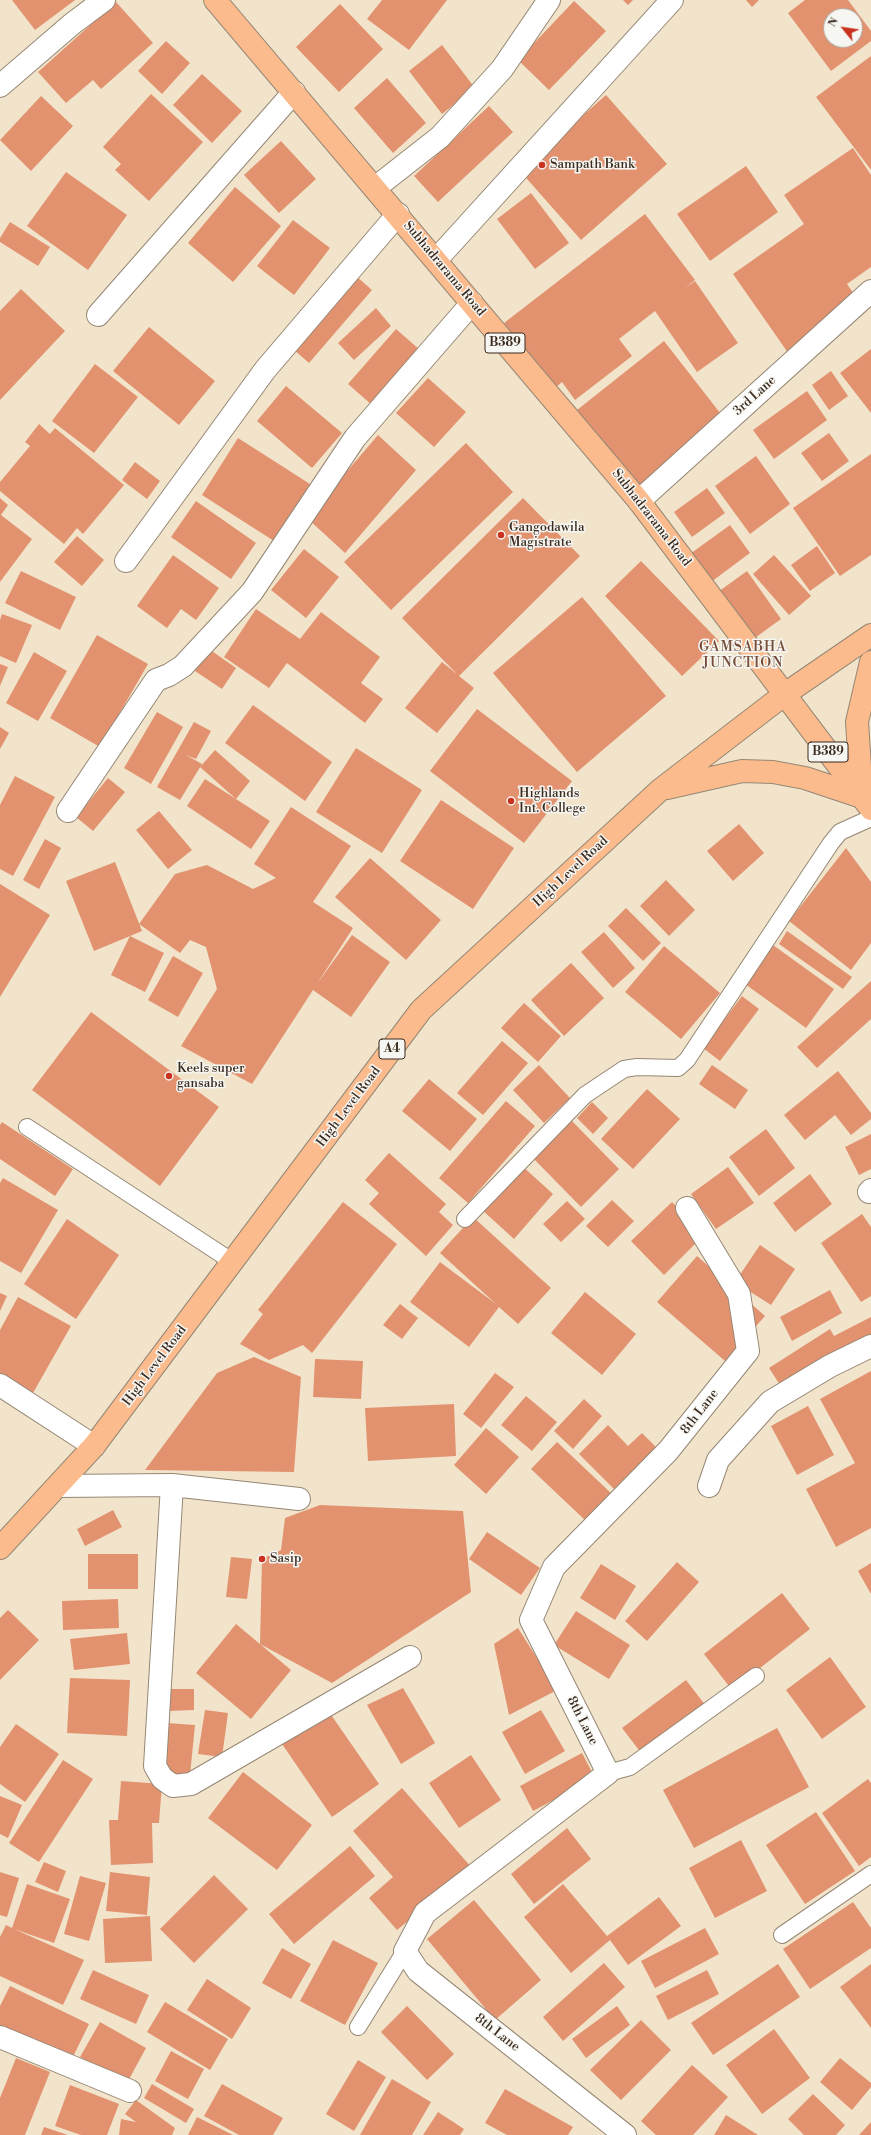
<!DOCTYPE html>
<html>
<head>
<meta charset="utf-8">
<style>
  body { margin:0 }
  #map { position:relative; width:871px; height:2135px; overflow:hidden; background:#f1e4cb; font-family:"Libre Bodoni",serif }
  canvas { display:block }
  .north { position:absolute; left:823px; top:8px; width:40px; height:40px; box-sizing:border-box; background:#f6f6f2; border:1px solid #aba49d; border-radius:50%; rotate:300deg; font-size:11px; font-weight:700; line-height:16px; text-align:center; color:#3b2a1e }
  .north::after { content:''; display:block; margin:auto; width:14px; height:18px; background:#c8321e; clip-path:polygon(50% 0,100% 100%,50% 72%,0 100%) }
</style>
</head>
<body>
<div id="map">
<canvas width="871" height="2135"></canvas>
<div class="north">N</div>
</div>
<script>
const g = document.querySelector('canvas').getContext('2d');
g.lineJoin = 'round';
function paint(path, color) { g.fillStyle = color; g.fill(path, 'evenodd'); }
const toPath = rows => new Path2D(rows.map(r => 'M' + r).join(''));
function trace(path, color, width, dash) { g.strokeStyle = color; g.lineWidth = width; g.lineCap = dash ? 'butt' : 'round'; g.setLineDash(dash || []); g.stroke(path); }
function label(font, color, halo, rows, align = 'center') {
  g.font = font + ' "Libre Bodoni",serif'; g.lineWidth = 3; g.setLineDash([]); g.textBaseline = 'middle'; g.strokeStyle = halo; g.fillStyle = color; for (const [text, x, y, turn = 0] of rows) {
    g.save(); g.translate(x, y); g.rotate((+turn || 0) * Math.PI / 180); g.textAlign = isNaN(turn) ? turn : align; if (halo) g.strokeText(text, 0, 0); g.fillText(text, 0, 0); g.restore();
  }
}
const building = toPath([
  [12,0,75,0,35,30],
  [382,0,447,0,409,50,367,19],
  [623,0,633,0,628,5],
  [746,0,759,0,752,7],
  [805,0,848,0,871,31,871,41,831,71,788,13],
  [831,16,855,16,855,40,831,40],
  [574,1,606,31,549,90,518,60],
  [116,2,153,43,101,89,93,80,66,103,38,72],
  [340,4,383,49,339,92,296,47],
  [166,41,190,63,162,94,138,71],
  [442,45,475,88,442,114,409,71],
  [871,56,871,170,816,97],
  [202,74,242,111,212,143,173,105],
  [387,78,426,123,393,153,354,108],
  [151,94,203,142,149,201,115,170,121,164,103,147],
  [606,95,667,164,581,240,520,171],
  [41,96,73,126,31,171,0,140],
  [489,106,513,132,438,202,414,176],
  [281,141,316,179,279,213,244,175],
  [853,148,871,175,871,267,847,284,862,306,791,357,733,274,804,224,784,195],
  [746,166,778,212,710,261,677,214],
  [66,172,127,215,88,270,27,226],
  [235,187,281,226,233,282,188,243],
  [531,193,569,243,535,269,497,219],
  [645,214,695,280,685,288,695,281,738,343,697,372,655,311,619,339,632,356,575,400,562,382,554,389,504,323],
  [293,220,330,248,294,295,257,266],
  [10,222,50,247,38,266,0,242,0,238],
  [356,276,372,290,309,363,293,349],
  [21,289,65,331,0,400,0,311],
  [376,308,391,326,354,360,338,343],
  [149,327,215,381,179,425,113,371],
  [396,329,420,350,372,405,348,384],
  [664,341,724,418,632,491,572,414],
  [871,349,871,413,840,373],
  [95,364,138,397,94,453,52,421],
  [831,371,848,396,829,410,812,385],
  [428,378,466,412,434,447,396,413],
  [286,386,342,433,312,468,257,421],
  [807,391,827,420,774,459,753,430],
  [39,424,50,434,55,428,124,485,83,534,77,528,64,544,0,491,0,482,30,446,25,442],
  [829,433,849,461,822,481,801,453],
  [378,435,416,470,345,553,307,518],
  [238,438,310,484,274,541,202,495],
  [466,443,513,492,391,610,344,562],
  [871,454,871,555,840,576,793,508],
  [756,456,790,504,750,534,715,486],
  [135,462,160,481,147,499,122,480],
  [707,488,725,513,692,537,674,512],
  [0,498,8,505,1,515,32,539,0,582],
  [523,498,580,556,459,676,474,688,437,733,405,708,442,662,457,674,402,618],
  [196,501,256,543,231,579,171,537],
  [730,525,750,553,711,582,690,554],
  [77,536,104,560,82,586,54,562],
  [817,546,835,573,810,591,791,565],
  [304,549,339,577,306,618,271,590],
  [173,555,219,588,196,620,181,609,167,628,137,606],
  [774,555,811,596,789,615,753,574],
  [641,561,719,641,682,676,605,596],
  [21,571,76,597,60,630,5,603],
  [747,571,781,619,752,640,718,592],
  [582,597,666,696,577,772,493,673],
  [256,609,300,639,321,612,380,657,361,683,383,699,365,723,287,663,269,688,224,657],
  [2,614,32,625,16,663,0,656,0,620],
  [97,635,148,664,100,747,50,718],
  [209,649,236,668,222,689,195,671],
  [34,652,67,671,38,721,6,703],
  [0,664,8,667,0,686],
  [253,705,332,762,305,801,225,743],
  [477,709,572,781,524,843,430,771],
  [157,712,183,727,151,784,124,768],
  [194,722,211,731,196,759,186,755,202,764,180,800,157,787],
  [0,727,9,733,0,749],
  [356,748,422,790,382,853,316,812],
  [215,750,250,781,236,799,200,767],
  [15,776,55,797,13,876,0,869,0,805],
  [108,778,125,792,93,831,76,817],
  [205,779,270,821,251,849,187,806],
  [441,800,514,848,473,909,400,861],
  [291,807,351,846,313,902,353,928,317,984,352,935,390,962,351,1017,313,990,252,1084,181,1046,217,989,206,947,190,940,180,953,139,924,175,874,207,865,253,889,276,878,254,864],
  [159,811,192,850,168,869,136,830],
  [739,824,764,853,733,881,707,851],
  [45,839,61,848,39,889,23,880],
  [846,848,871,882,871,943,851,970,789,921],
  [370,858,441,920,406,960,335,897],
  [115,862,142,931,94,951,66,881],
  [666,880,695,910,669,936,640,906],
  [0,884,50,915,0,997],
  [626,908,661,943,643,961,608,926],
  [787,931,852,977,843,989,779,944],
  [604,932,635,968,613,988,581,952],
  [130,936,164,953,145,992,111,975],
  [773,945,834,989,806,1028,745,984],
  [664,946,720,993,681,1039,625,992],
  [173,956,203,973,178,1017,148,1000],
  [571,963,604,998,564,1036,531,1000],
  [871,981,871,1019,817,1068,797,1047],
  [742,996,759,1009,720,1061,703,1048],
  [524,1003,561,1036,538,1062,501,1028],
  [91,1012,219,1107,160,1186,32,1090],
  [502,1041,528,1063,483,1115,457,1093],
  [539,1065,570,1098,544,1123,513,1090],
  [712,1065,748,1090,735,1109,699,1084],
  [838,1071,871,1113,871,1119,851,1135,835,1115,805,1140,784,1115],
  [429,1079,477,1119,450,1151,402,1111],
  [647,1089,680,1119,633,1169,601,1139],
  [506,1101,535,1126,468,1203,439,1178],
  [592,1102,608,1118,593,1134,577,1118],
  [571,1120,619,1169,581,1207,532,1157],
  [2,1122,73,1169,55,1196,0,1159,0,1125],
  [766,1129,795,1168,759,1196,729,1157],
  [871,1134,871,1169,859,1175,845,1147],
  [389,1153,446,1204,439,1212,453,1225,426,1256,369,1204,379,1193,365,1180],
  [520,1164,553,1194,514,1239,481,1209],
  [728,1167,754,1203,716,1229,691,1194],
  [810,1174,832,1204,795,1232,773,1203],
  [3,1178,58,1210,21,1273,0,1261,0,1183],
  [612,1200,634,1221,608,1247,586,1226],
  [567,1201,585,1219,561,1242,543,1224],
  [343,1202,397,1244,312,1353,303,1345,269,1360,240,1344,263,1314,258,1310],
  [672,1202,704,1235,664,1275,631,1241],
  [862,1214,871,1227,871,1296,861,1302,821,1243],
  [473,1217,551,1288,518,1324,499,1307,469,1347,410,1302,440,1262,496,1304,440,1253],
  [67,1219,119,1255,76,1319,24,1284],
  [760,1245,795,1269,771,1305,735,1282],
  [697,1256,765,1316,725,1361,657,1302],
  [830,1290,842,1313,792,1341,780,1317],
  [585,1292,636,1334,602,1375,551,1333],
  [0,1293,7,1296,0,1311],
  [18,1297,71,1326,33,1393,0,1375,0,1330],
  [400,1304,418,1318,402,1339,383,1325],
  [871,1317,871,1334,839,1352,782,1388,769,1368,830,1329,834,1336],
  [254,1357,301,1377,294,1472,145,1470,217,1373],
  [315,1359,363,1361,361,1399,313,1397],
  [871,1371,871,1528,836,1547,806,1489,855,1463,820,1399],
  [495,1373,514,1387,481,1428,463,1414],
  [526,1396,557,1422,532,1451,501,1425],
  [584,1399,602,1416,573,1449,554,1431],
  [454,1404,456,1456,368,1461,365,1408],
  [808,1406,834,1455,797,1475,771,1426],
  [608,1425,628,1446,642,1433,656,1447,614,1489,579,1454],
  [486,1428,519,1457,486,1494,454,1465],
  [557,1442,613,1495,587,1522,531,1469],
  [320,1505,463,1511,471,1592,332,1683,260,1644,262,1559,281,1550,285,1518],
  [113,1510,122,1527,85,1546,77,1529],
  [487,1532,540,1568,521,1595,469,1559],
  [88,1554,138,1554,138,1589,88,1589],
  [231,1557,252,1559,247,1599,226,1597],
  [677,1562,699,1582,647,1641,625,1621],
  [871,1563,871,1594,858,1571],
  [601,1564,636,1586,615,1620,580,1598],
  [782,1593,810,1629,732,1690,704,1654],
  [118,1599,119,1628,63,1630,62,1601],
  [8,1610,39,1640,0,1680,0,1618],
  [576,1611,630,1645,609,1679,554,1645],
  [236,1624,291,1670,251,1719,196,1673],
  [518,1628,557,1690,509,1715,494,1644],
  [127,1633,130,1664,74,1670,70,1639],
  [830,1657,866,1707,822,1739,786,1690],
  [70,1678,130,1680,127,1736,67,1733],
  [686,1680,706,1706,642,1754,622,1728],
  [403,1688,435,1743,401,1764,367,1705],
  [169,1689,194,1689,194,1710,169,1711],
  [327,1709,379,1784,332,1817,280,1741],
  [205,1710,228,1713,222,1757,198,1754],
  [541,1710,565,1751,525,1774,502,1732],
  [167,1723,195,1725,190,1775,162,1773],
  [16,1724,59,1754,25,1802,0,1784,0,1747],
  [777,1728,809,1787,694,1848,663,1790],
  [582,1753,595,1778,533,1811,520,1786],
  [471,1755,501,1800,459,1828,429,1783],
  [63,1760,93,1779,39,1862,9,1843],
  [243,1772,312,1825,277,1870,208,1818],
  [868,1779,871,1783,871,1857,859,1866,822,1813],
  [121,1781,162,1784,159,1823,152,1823,153,1863,111,1865,109,1820,118,1820],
  [402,1788,472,1868,397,1930,369,1898,393,1877,353,1831],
  [0,1796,22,1805,8,1838,0,1834],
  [816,1812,855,1871,805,1904,766,1845],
  [567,1828,591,1859,534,1904,511,1874],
  [741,1840,767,1891,715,1918,689,1868],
  [350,1846,375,1876,294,1944,269,1914],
  [44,1862,66,1871,58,1892,35,1882],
  [0,1872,19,1878,7,1917,0,1915],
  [110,1872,150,1877,147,1915,106,1911],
  [214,1875,248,1909,194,1963,160,1929],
  [80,1876,106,1883,89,1941,64,1934],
  [27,1884,70,1899,54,1943,14,1929,84,1960,63,2005,0,1976,0,1937,6,1925,12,1928],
  [563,1884,607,1936,659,1897,681,1926,628,1965,610,1940,571,1973,524,1917],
  [474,1900,541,1980,495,2020,427,1939],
  [853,1902,871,1928,871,1948,810,1989,783,1949],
  [150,1916,152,1961,105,1963,103,1919],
  [705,1928,719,1954,655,1988,641,1961],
  [333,1940,378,1963,345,2025,300,2001],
  [282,1948,311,1964,291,1999,262,1983],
  [604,1963,625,1987,563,2041,543,2017],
  [778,1964,800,1997,713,2055,691,2023],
  [871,1964,871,2028,840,1987],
  [93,1970,149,1995,136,2024,80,1999],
  [707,1970,719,1994,668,2020,656,1996],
  [207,1979,251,2008,232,2039,187,2010],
  [10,1986,89,2024,69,2065,0,2032,0,2006],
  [165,2002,228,2039,210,2070,147,2032],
  [407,2006,454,2054,427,2080,381,2032],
  [617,2006,630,2025,586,2058,572,2039],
  [641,2020,671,2050,621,2100,590,2070],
  [100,2022,146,2048,127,2083,80,2057],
  [774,2029,810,2078,762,2114,726,2065],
  [171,2051,204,2069,188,2099,155,2081],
  [16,2058,50,2072,25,2135,0,2135,0,2098],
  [840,2058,871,2083,871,2087,852,2110,820,2082],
  [358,2060,386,2077,354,2131,326,2114],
  [692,2065,728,2097,693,2135,656,2135,641,2121],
  [392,2079,431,2102,412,2135,360,2135],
  [152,2084,194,2109,186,2123,144,2098],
  [222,2084,283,2118,273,2135,239,2135,204,2116],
  [70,2085,119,2104,107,2135,81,2135,55,2126],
  [505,2089,573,2127,568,2135,507,2135,485,2123],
  [813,2094,845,2125,836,2135,804,2135,788,2119],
  [136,2100,175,2128,172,2135,119,2135,121,2119,136,2122,125,2114],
  [438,2112,464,2129,460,2135,423,2135],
  [726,2115,758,2135,714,2135],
  [197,2117,233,2135,188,2135],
  [871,2122,871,2135,859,2135],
  [44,2127,68,2135,41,2135]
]);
const lane = toPath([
  [27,1127,233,1262],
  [465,1219,585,1095,624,1069,637,1067,678,1068,687,1060,831,843,840,832,871,818],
  [608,1773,630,1767,756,1676],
  [782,1935,871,1874],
  [358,2027,405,1951]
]);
const street = toPath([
  [0,86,72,24,104,0],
  [375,188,440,137,502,69,549,0],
  [436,260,672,0],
  [98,315,294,92],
  [639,501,871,291],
  [126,561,265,370,398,214],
  [68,811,156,680,169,675,183,666,252,592,355,438,472,303],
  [869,1192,871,1190],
  [0,1385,94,1446],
  [172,1485,155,1766,162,1778,173,1786,191,1784,410,1657],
  [58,1486,172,1485,299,1499],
  [709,1486,718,1460,770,1402,830,1366,871,1346],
  [0,2037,130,2091],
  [625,2135,418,1971,405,1951,425,1913,608,1773,531,1620,554,1567,668,1451,748,1351,739,1294,687,1208]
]);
const primary = toPath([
  [215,0,639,501,871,809]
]);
const highway = toPath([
  [667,788,742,771,773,772,805,778,862,797,857,722,871,662],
  [0,1548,94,1446,421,1010,660,790,785,694,871,635]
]);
const markers = [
  [542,165,4,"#c8321e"],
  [501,535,4,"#c8321e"],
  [511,801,4,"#c8321e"],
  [169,1076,4,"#c8321e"],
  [262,1559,4,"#c8321e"]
];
const shields = [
  [505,343,40],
  [828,752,40],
  [392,1049,26]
];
const shieldNames = [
  ["B389",505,343],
  ["B389",828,752],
  ["A4",392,1049]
];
const poiNames = [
  ["Sampath Bank",550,165],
  ["Gangodawila",509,528],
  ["Magistrate",509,543],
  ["Highlands",519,794],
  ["Int. College",519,809],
  ["Keels super",177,1069],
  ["gansaba",177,1084],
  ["Sasip",270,1559]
];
const streetNames = [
  ["Subhadrarama Road",444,269,50],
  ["3rd Lane",755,396,-42],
  ["Subhadrarama Road",651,518,52],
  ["High Level Road",571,872,-43],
  ["High Level Road",349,1107,-53],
  ["High Level Road",155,1366,-53],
  ["8th Lane",700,1412,-52],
  ["8th Lane",582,1721,63],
  ["8th Lane",497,2033,38]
];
const neighbourhoodNames = [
  ["GAMSABHA",743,648],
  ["JUNCTION",743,664]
];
paint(building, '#e2926f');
trace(lane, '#968774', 18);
trace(street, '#968774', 24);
trace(primary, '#968774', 24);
trace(highway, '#968774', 24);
trace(lane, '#fff', 16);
trace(street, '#fff', 22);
trace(primary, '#fbbb8c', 22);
trace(highway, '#fbbb8c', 22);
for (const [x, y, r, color] of markers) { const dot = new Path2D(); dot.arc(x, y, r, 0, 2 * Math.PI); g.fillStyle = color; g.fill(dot); trace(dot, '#f6f6f2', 1.5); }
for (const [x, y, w] of shields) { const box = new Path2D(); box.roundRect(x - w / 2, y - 10, w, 20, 3); g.fillStyle = '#f6f6f2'; g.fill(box); trace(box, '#3b2a1e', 1); }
label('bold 12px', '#3b2a1e', null, shieldNames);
label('13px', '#3b2a1e', '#f6f6f2', poiNames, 'left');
label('13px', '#3b2a1e', '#f6f6f2', streetNames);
g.letterSpacing = '1px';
label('14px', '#754e3a', '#f6f6f2', neighbourhoodNames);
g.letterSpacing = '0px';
</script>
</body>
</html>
